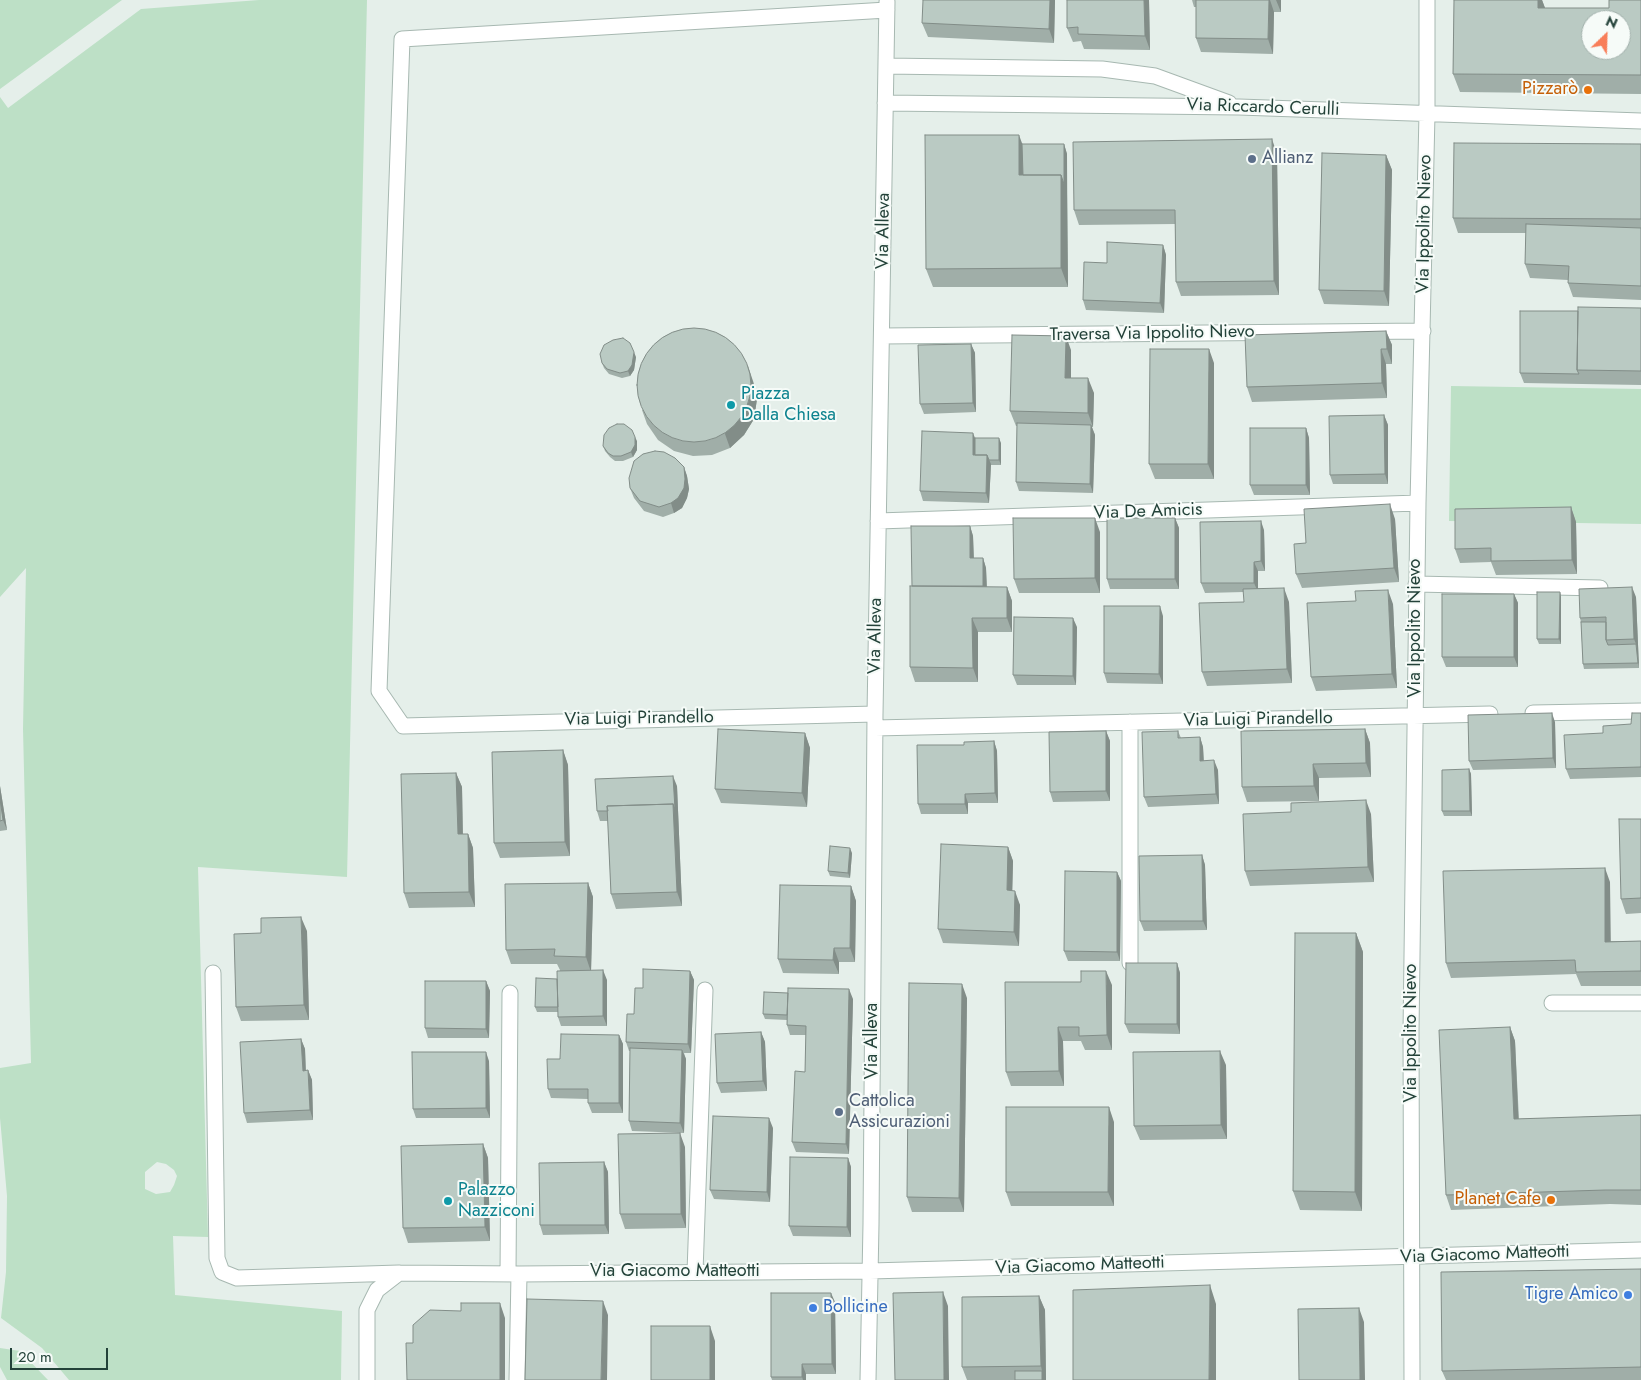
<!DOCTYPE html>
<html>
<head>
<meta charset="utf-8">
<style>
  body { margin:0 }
  #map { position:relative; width:1641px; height:1380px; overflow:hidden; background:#e5efea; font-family:Jost,sans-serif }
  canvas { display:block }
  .north { position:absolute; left:1581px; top:10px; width:50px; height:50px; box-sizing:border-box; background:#f6fbf8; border:1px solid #a2b1ac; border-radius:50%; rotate:24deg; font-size:14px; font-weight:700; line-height:20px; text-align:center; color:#234239 }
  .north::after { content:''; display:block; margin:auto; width:18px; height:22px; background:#f87e59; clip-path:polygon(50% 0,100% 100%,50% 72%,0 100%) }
  .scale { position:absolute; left:10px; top:1348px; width:98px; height:22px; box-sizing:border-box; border:2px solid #234239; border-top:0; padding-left:6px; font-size:15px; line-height:18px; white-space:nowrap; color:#234239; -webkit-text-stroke:4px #f6fbf8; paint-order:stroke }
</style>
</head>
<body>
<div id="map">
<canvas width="1641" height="1380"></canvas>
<div class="north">N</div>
<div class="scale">20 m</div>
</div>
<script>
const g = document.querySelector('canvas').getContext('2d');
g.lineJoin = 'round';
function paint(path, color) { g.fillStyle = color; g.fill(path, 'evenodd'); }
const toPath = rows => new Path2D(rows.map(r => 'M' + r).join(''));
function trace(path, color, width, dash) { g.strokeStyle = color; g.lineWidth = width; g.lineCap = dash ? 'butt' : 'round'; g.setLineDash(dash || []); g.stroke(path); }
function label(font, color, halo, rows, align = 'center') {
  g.font = font + ' Jost,sans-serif'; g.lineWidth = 4; g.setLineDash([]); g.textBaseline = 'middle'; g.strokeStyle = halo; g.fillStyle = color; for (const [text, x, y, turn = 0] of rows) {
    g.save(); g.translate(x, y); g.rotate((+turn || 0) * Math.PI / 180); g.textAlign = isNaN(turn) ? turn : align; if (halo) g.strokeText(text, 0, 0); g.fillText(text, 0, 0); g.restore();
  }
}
const green = toPath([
  [0,0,122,0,0,89],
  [259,0,367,0,347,877,198,867,208,1237,173,1236,175,1295,342,1311,341,1380,69,1380,42,1348,1,1318,6,1272,7,1196,0,1118,0,1068,31,1063,23,729,26,568,0,597,0,97,8,108,141,9],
  [157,1162,166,1164,174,1170,177,1176,174,1185,170,1192,156,1194,145,1189,145,1172],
  [1451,386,1641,389,1641,524,1449,521],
  [0,1348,20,1351,48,1380,7,1380,0,1367]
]);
const minor = toPath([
  [886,66,1102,69,1155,76,1229,103],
  [885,103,1239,107,1641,121],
  [882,336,1423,331],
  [878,521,1418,503],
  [1416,584,1600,588],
  [1533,713,1641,711],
  [875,714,403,726,379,691,402,39,887,10],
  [875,728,1490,714],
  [1130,963,1130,722],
  [213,973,217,1258,222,1272,237,1278,399,1273,519,1274,870,1271,1641,1250],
  [1552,1003,1641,1003],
  [695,1272,705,990],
  [508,1274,510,993],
  [367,1380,367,1310,377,1290,399,1273],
  [517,1380,519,1274],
  [868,1380,871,1224,875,714,887,2],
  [1412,1380,1411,1031,1418,503,1427,114,1427,0]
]);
const wall = toPath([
  [1055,0,1054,43,928,37,922,23],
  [1149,0,1150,50,1084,49,1081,41,1073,42,1067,28],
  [1192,0,1281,0,1281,12,1274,12,1273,54,1201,52,1196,38,1196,7,1194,7],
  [1454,0,1542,0,1545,8,1609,8,1641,0,1641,94,1460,92,1453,74],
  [1022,144,1064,144,1067,154,1068,287,933,287,926,269],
  [1641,144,1641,300,1573,297,1568,283,1568,280,1530,278,1525,264,1526,233,1458,233,1453,218],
  [1277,154,1279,295,1181,296,1176,282,1175,224,1079,225,1074,210],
  [1386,155,1392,170,1389,306,1324,304,1319,290],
  [1163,245,1166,255,1164,313,1086,310,1083,300,1107,263],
  [1641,308,1641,385,1524,383,1520,373,1578,311],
  [1386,331,1392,345,1392,364,1386,364,1387,398,1252,402,1247,387],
  [971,344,975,353,976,412,924,414,920,404],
  [1071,350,1071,378,1094,393,1093,427,1092,427,1095,435,1093,493,1019,491,1016,482,1017,426,1016,426,1010,411],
  [636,357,634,370,630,376,622,378,609,374,604,368,602,363],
  [1214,363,1214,479,1155,479,1149,464],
  [753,381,757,399,754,419,744,435,730,448,712,455,693,456,674,451,658,440,647,424,642,410],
  [1384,415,1388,425,1388,484,1333,484,1330,475],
  [1306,428,1309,438,1310,495,1254,495,1250,485],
  [975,438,1001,443,1001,465,991,465,989,503,923,501,920,491],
  [637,441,637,450,633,457,623,461,615,461,610,457,605,451,603,446],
  [684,467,687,476,689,489,687,498,682,508,674,513,663,517,644,511,634,498,630,488],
  [1571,507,1576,522,1577,574,1496,575,1491,562,1460,563,1455,549],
  [1175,518,1179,528,1179,589,1110,589,1107,579],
  [1395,519,1399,582,1302,588,1296,574],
  [970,526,973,536,974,558,983,558,986,568,987,587,1007,587,1012,601,1012,632,978,632,978,682,915,682,910,667,912,586],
  [1264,530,1265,571,1258,571,1258,589,1289,602,1292,683,1207,686,1202,672,1244,602,1244,592,1205,593,1201,583],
  [1100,532,1100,593,1019,593,1014,579],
  [1560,592,1561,597,1561,644,1539,644,1537,639],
  [1514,594,1518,603,1518,667,1446,667,1442,657],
  [1636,597,1639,668,1584,669,1583,664,1581,622,1580,618],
  [1393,604,1397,688,1316,691,1311,677],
  [1163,616,1163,684,1107,683,1104,673],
  [1077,627,1076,685,1017,685,1013,675],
  [1641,713,1641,777,1570,779,1566,769,1603,733,1631,724],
  [1555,722,1556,768,1473,770,1469,761],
  [1365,729,1370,743,1371,777,1319,778,1319,801,1247,802,1242,787],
  [1106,731,1110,741,1110,801,1053,802,1050,792],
  [1178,731,1181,738,1200,737,1203,747,1204,761,1218,770,1219,804,1148,807,1144,797],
  [805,733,810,748,807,807,721,803,715,789],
  [994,741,997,751,998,803,968,803,968,814,921,814,918,804,964,745],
  [563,750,568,765,570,856,500,858,494,843],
  [1469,769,1471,774,1472,816,1444,816,1442,811],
  [456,773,462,787,463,834,468,834,473,848,475,907,409,908,404,893],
  [0,786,7,830,0,831],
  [677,786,682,906,616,909,611,894,608,821,600,821,597,811],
  [1371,814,1374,882,1250,886,1245,871],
  [1641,819,1641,913,1626,914,1621,899],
  [1008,847,1013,861,1012,891,1020,905,1019,946,943,943,938,929],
  [852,853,850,878,830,876,828,871],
  [1202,855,1205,865,1207,930,1144,931,1140,921],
  [1117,872,1121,881,1120,961,1068,961,1064,951],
  [1610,882,1610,941,1641,941,1641,986,1581,986,1576,974,1451,978,1446,963],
  [588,883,593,897,591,971,607,980,607,1026,561,1026,558,1017,558,1012,537,1012,535,1007,557,979,560,970,557,964,511,964,506,950],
  [851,886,856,901,855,962,839,962,839,974,783,973,778,959],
  [307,931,309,1020,241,1021,236,1007],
  [1356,933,1363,952,1362,1211,1300,1210,1293,1191],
  [1177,963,1180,973,1180,1034,1129,1033,1125,1024],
  [690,971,694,980,691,1053,684,1053,686,1059,684,1133,632,1131,629,1121,630,1051,629,1051,626,1042,643,988],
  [486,981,490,991,489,1038,428,1038,425,1028],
  [1005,982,1112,985,1112,1050,1085,1050,1081,1041,1063,1041,1064,1086,1011,1086,1006,1072],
  [967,998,964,1212,912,1212,907,1197],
  [853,999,849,1154,796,1152,792,1142,805,1072,806,1035,790,1035,787,1025,787,1020,765,1019,763,1014],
  [1510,1027,1515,1041,1519,1119,1641,1115,1641,1205,1610,1204,1451,1210,1446,1195],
  [761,1032,765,1042,767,1091,721,1093,717,1083],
  [619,1035,623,1044,623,1113,592,1113,588,1103,588,1099,551,1098,548,1089,560,1059],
  [301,1039,305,1049,306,1071,308,1070,312,1080,313,1120,247,1123,244,1113],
  [489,1061,490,1118,416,1118,413,1109],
  [1226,1065,1227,1139,1140,1140,1134,1126],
  [1114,1122,1114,1206,1011,1206,1006,1192],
  [773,1128,770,1202,714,1199,710,1190],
  [483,1144,488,1158,490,1241,408,1243,403,1228],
  [685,1147,686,1228,625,1229,620,1214],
  [848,1158,851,1167,851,1237,793,1236,789,1226],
  [604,1162,608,1172,609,1234,543,1235,540,1225],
  [1641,1269,1641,1380,1446,1380,1442,1371],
  [1039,1296,1045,1310,1046,1380,967,1380,962,1367],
  [835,1302,836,1374,806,1374,806,1380,772,1380,771,1377]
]);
const shadedWall = toPath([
  [1050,0,1055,0,1054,43,1049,29],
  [1144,0,1149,0,1150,50,1145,36],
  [1269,0,1270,0,1274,12,1273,54,1268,39],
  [1276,0,1281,0,1281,12],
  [1538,0,1542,0,1545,8,1538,8],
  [1019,135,1026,154,1023,184,1019,175],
  [1272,139,1277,154,1279,295,1274,281],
  [1064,144,1067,154,1067,193,1064,184],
  [1386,155,1392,170,1389,306,1384,291],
  [1061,175,1067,193,1068,287,1061,268],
  [1163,245,1166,255,1164,313,1160,303],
  [1386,331,1392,345,1392,364,1387,349],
  [1066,336,1071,350,1071,392,1065,378],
  [971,344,975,353,976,412,973,403],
  [1209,349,1214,363,1214,479,1208,464],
  [1381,349,1386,364,1387,398,1382,383],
  [634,352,636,357,634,370,630,376,628,371],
  [748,366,753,381,757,399,754,419,744,435,730,448,725,434],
  [1088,378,1094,393,1093,427,1088,413],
  [1384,415,1388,425,1388,484,1385,474],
  [1091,425,1095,435,1093,493,1090,484],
  [1306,428,1309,438,1310,495,1306,485],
  [973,433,977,443,976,460,973,455],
  [635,437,637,441,637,450,633,457,631,452],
  [999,438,1001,443,1001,465,999,460],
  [987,455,991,464,989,503,986,493],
  [684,467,687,476,689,489,687,498,682,508,674,513,671,503],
  [1390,504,1395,519,1399,582,1394,568],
  [1571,507,1576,522,1577,574,1572,560],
  [1095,518,1100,532,1100,593,1095,578],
  [1175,518,1179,528,1179,589,1175,579],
  [1261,521,1264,530,1265,571,1261,561],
  [970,526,973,536,974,568,970,558],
  [983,558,986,568,987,596,983,586],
  [1254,562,1258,571,1258,592,1254,583],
  [1007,587,1012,601,1012,632,1007,618],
  [1632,587,1636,597,1639,668,1638,663,1636,644,1634,639],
  [1284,588,1289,602,1292,683,1287,669],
  [1388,590,1393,604,1397,688,1392,674],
  [1560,592,1561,597,1561,644,1559,639],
  [1514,594,1518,603,1518,667,1514,657],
  [1160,606,1163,616,1163,684,1159,674],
  [972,618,978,632,978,682,973,668],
  [1073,618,1077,627,1076,685,1073,676],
  [1552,713,1555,722,1556,768,1553,758],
  [1365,729,1370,743,1371,777,1366,763],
  [1106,731,1110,741,1110,801,1106,791],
  [805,733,810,748,807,807,802,793],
  [1200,737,1203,747,1204,771,1200,761],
  [994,741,997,751,998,803,995,793],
  [563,750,568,765,570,856,565,842],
  [1214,760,1218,770,1219,804,1216,794],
  [1313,764,1319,778,1319,801,1314,786],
  [1469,769,1471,774,1472,816,1470,811],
  [456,773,462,787,463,849,458,834],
  [673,776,677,786,682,906,677,892,673,804],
  [0,786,7,830,3,820,0,799],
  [965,794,968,803,968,814,965,804],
  [1366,800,1371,814,1374,882,1368,867],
  [468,834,473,848,475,907,469,892],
  [1008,847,1013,861,1012,905,1007,890],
  [850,848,852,853,850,878,848,873],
  [1202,855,1205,865,1207,930,1203,921],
  [1605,868,1610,882,1611,956,1605,942],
  [1117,872,1121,881,1120,961,1117,952],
  [588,883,593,897,591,972,586,957],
  [851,886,856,901,855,962,850,948],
  [1015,891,1020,905,1019,946,1014,932],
  [301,917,307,931,309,1020,304,1005],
  [1356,933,1363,952,1362,1211,1355,1192],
  [834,948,839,962,839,974,833,960],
  [1177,963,1180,973,1180,1034,1177,1024],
  [603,970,607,980,607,1026,603,1016],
  [690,971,694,980,691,1053,688,1044],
  [1106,971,1112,985,1112,1050,1107,1035],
  [486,981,490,991,489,1038,486,1029],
  [962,984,967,998,964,1212,959,1198],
  [849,989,853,999,849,1154,846,1144],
  [1058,1027,1063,1041,1064,1086,1059,1071],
  [1510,1027,1515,1041,1519,1133,1514,1119],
  [761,1032,765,1042,767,1091,763,1081],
  [619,1035,623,1044,623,1113,619,1103],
  [301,1039,305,1049,306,1081,303,1071],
  [682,1050,686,1059,684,1133,680,1123],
  [1220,1051,1226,1065,1227,1139,1221,1125],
  [486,1052,489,1061,490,1118,486,1108],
  [308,1070,312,1080,313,1120,310,1110],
  [1109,1107,1114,1122,1114,1206,1108,1192],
  [769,1118,773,1128,770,1202,767,1192],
  [680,1133,685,1147,686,1228,681,1214],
  [483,1144,488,1158,490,1241,485,1227],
  [848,1158,851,1167,851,1237,847,1227],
  [604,1162,608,1172,609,1234,605,1225],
  [1210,1285,1216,1304,1216,1380,1209,1380],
  [943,1292,948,1306,949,1380,944,1380],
  [831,1293,835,1302,836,1374,832,1364],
  [1039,1296,1045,1310,1046,1380,1042,1380,1042,1371,1041,1366],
  [603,1301,608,1315,607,1380,601,1380],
  [500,1303,505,1318,505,1380,500,1380],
  [1359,1308,1364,1322,1365,1380,1360,1380],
  [710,1326,715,1341,715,1380,710,1380],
  [802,1364,806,1374,806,1380,803,1380,802,1377]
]);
const building = toPath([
  [923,0,1050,0,1049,29,922,23,923,0],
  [1067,0,1144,0,1145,36,1078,34,1078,27,1067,28,1067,0],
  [1196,0,1269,0,1268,39,1196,38,1196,0],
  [1454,0,1538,0,1538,8,1609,8,1609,0,1641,0,1641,75,1453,74,1454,0],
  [1591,20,1621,20,1621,50,1591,50,1591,20],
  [925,135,1019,135,1019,175,1061,175,1061,268,926,269,925,135],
  [1272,139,1274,281,1176,282,1175,210,1074,210,1073,142,1272,139],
  [1454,143,1641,144,1641,219,1453,218,1454,143],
  [1022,144,1064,144,1064,184,1061,175,1023,175,1022,144],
  [1322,153,1386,155,1384,291,1319,290,1322,153],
  [1526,224,1641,228,1641,286,1568,283,1569,266,1525,264,1526,224],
  [1107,242,1163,245,1160,303,1083,300,1084,262,1107,263,1107,242],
  [1578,307,1641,308,1641,371,1577,370,1578,307],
  [1520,311,1578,311,1577,370,1579,374,1520,373,1520,311],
  '637 385a57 57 0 1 1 114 0a57 57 0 1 1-114 0Z',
  [1386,331,1387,349,1381,349,1382,383,1247,387,1245,335,1386,331],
  [1012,335,1066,336,1065,378,1088,378,1088,413,1010,411,1012,335],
  [623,338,630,343,634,352,632,365,628,371,620,373,607,369,602,363,600,354,604,345,613,340,623,338],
  [971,344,973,403,920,404,918,345,971,344],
  [1150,349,1209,349,1208,464,1149,464,1150,349],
  [1384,415,1385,474,1330,475,1329,416,1384,415],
  [1017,423,1091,425,1090,484,1016,482,1017,423],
  [617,424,624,424,632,430,635,437,635,445,631,452,621,456,613,456,608,453,603,446,604,435,609,428,617,424],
  [1250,428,1306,428,1306,485,1250,485,1250,428],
  [922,431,973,433,973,455,987,455,986,493,920,491,922,431],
  [975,438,999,438,999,460,989,460,987,455,975,455,975,438],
  [655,451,664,452,675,458,684,467,685,479,684,488,678,498,671,503,659,507,640,501,630,488,629,478,634,461,643,454,655,451],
  [1390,504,1394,568,1296,574,1294,544,1306,543,1304,509,1390,504],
  [1571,507,1572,560,1491,561,1491,548,1455,549,1455,509,1571,507],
  [1013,518,1095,518,1095,578,1014,579,1013,518],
  [1107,518,1175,518,1175,579,1107,579,1107,518],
  [1261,521,1261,561,1254,562,1254,583,1201,583,1200,522,1261,521],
  [911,526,970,526,970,558,983,558,983,586,912,586,911,526],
  [910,586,1007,587,1007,618,972,618,973,668,910,667,910,586],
  [1632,587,1634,639,1606,640,1606,617,1580,618,1579,589,1632,587],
  [1284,588,1287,669,1202,672,1199,603,1244,602,1243,589,1284,588],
  [1388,590,1392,674,1311,677,1307,603,1356,601,1355,591,1388,590],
  [1537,592,1560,592,1559,639,1537,639,1537,592],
  [1442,594,1514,594,1514,657,1442,657,1442,594],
  [1104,606,1160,606,1159,674,1104,673,1104,606],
  [1014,617,1073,618,1073,676,1013,675,1014,617],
  [1581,622,1606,622,1606,640,1608,645,1636,644,1638,663,1583,664,1581,622],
  [1552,713,1553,758,1469,761,1468,715,1552,713],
  [1632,713,1641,713,1641,767,1566,769,1564,735,1603,733,1603,726,1631,724,1632,713],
  [718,729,805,733,802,793,715,789,718,729],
  [1365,729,1366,763,1313,764,1314,786,1242,787,1241,731,1365,729],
  [1106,731,1106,791,1050,792,1049,732,1106,731],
  [1178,731,1178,738,1200,737,1200,761,1214,760,1216,794,1144,797,1142,732,1178,731],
  [994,741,995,793,965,794,965,804,918,804,917,745,964,745,964,742,994,741],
  [563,750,565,842,494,843,492,752,563,750],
  [1469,769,1470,811,1442,811,1442,770,1469,769],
  [456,773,458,834,468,834,469,892,404,893,401,774,456,773],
  [673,776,675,809,673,804,607,806,608,811,597,811,595,779,673,776],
  [0,799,3,820,0,821,0,799],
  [1366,800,1368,867,1245,871,1243,814,1291,812,1291,803,1366,800],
  [673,804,677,892,611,894,607,806,673,804],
  [1619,819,1641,819,1641,898,1621,899,1619,819],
  [941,844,1008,847,1007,890,1015,891,1014,932,938,929,941,844],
  [830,846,850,848,848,873,828,871,830,846],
  [1202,855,1203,921,1140,921,1139,856,1202,855],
  [1605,868,1605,942,1641,941,1641,971,1576,972,1575,960,1446,963,1443,871,1605,868],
  [1065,871,1117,872,1117,952,1064,951,1065,871],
  [588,883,586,957,554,956,555,949,506,950,505,884,588,883],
  [780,885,851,886,850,948,834,948,833,960,778,959,780,885],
  [301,917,304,1005,236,1007,234,934,261,933,261,918,301,917],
  [1295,933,1356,933,1355,1192,1293,1191,1295,933],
  [1126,963,1177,963,1177,1024,1125,1024,1126,963],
  [643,969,690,971,688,1044,626,1042,627,1014,634,1014,635,988,643,988,643,969],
  [603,970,603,1016,558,1017,557,971,603,970],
  [1081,971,1106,971,1107,1035,1079,1036,1079,1027,1058,1027,1059,1071,1006,1072,1005,982,1081,982,1081,971],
  [536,978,557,979,558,1007,535,1007,536,978],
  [425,981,486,981,486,1029,425,1028,425,981],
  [909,983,962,984,959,1198,907,1197,909,983],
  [788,988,849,989,846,1144,792,1142,795,1071,805,1072,806,1026,787,1025,788,988],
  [764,992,788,993,787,1015,763,1014,764,992],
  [1510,1027,1514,1119,1641,1115,1641,1190,1605,1190,1446,1195,1439,1030,1510,1027],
  [761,1032,763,1081,717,1083,715,1034,761,1032],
  [561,1034,619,1035,619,1103,588,1103,588,1089,548,1089,547,1059,560,1059,561,1034],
  [301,1039,303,1071,308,1070,310,1110,244,1113,240,1042,301,1039],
  [630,1048,682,1050,680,1123,629,1121,630,1048],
  [1220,1051,1221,1125,1134,1126,1133,1052,1220,1051],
  [412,1052,486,1052,486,1108,413,1109,412,1052],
  [1006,1107,1109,1107,1108,1192,1006,1192,1006,1107],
  [713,1116,769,1118,767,1192,710,1190,713,1116],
  [680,1133,681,1214,620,1214,618,1134,680,1133],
  [483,1144,485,1227,403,1228,401,1146,483,1144],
  [790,1157,848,1158,847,1227,789,1226,790,1157],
  [604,1162,605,1225,540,1225,539,1163,604,1162],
  [1641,1269,1641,1367,1442,1371,1441,1272,1641,1269],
  [1210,1285,1209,1380,1073,1380,1073,1290,1210,1285],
  [943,1292,944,1380,895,1380,893,1293,943,1292],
  [771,1293,831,1293,832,1364,802,1364,802,1377,771,1377,771,1293],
  [1039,1296,1041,1366,962,1367,962,1297,1039,1296],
  [527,1299,603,1301,601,1380,525,1380,527,1299],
  [461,1303,500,1303,500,1380,407,1380,406,1343,413,1343,413,1325,430,1310,461,1311,461,1303],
  [1359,1308,1360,1380,1299,1380,1298,1309,1359,1308],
  [651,1326,710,1326,710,1380,651,1380,651,1326],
  [1015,1371,1042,1371,1042,1380,1015,1380,1015,1371]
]);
const markers = [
  [1588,90,5,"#e8710a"],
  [1252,159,5,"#5c6f8a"],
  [731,405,5,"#0f9aa8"],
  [839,1112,5,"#5c6f8a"],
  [1551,1200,5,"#e8710a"],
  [448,1201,5,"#0f9aa8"],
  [1628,1295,5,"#3f7fe0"],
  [813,1308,5,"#3f7fe0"]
];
const foodNames = [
  ["Pizzarò",1578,90],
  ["Planet Cafe",1541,1200]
];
const streetNames = [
  ["Via Riccardo Cerulli",1263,108,2],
  ["Via Ippolito Nievo",1425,224,-89],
  ["Via Alleva",884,231,-89],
  ["Traversa Via Ippolito Nievo",1152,334,-1],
  ["Via De Amicis",1148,512,-2],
  ["Via Ippolito Nievo",1416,628,-90],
  ["Via Alleva",876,636,-89],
  ["Via Luigi Pirandello",639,719,-1],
  ["Via Luigi Pirandello",1258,720,-1],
  ["Via Ippolito Nievo",1412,1033,-90],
  ["Via Alleva",873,1041,-90],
  ["Via Giacomo Matteotti",1485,1255,-2],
  ["Via Giacomo Matteotti",1080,1266,-2],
  ["Via Giacomo Matteotti",675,1272]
];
const serviceNames = [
  ["Allianz",1262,159],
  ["Cattolica",849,1102],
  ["Assicurazioni",849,1123]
];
const cultureNames = [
  ["Piazza",741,395],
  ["Dalla Chiesa",741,416],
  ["Palazzo",458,1191],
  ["Nazziconi",458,1212]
];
const shopNames = [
  ["Tigre Amico",1618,1295],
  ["Bollicine",823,1308,"left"]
];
paint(green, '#bde0c6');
trace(minor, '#a7b8b1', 17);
trace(minor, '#fff', 15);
paint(wall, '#a0aea8');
paint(shadedWall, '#828d88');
paint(building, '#bacac3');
trace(building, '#828d88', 1);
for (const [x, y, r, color] of markers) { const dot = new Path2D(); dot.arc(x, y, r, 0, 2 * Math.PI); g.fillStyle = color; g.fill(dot); trace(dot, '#f6fbf8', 2); }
label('18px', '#c56008', '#f6fbf8', foodNames, 'right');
label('18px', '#234239', '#f6fbf8', streetNames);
label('18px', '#4e5e75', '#f6fbf8', serviceNames, 'left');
label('18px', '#0d838f', '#f6fbf8', cultureNames, 'left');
label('18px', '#366cbe', '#f6fbf8', shopNames, 'right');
</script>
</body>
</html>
